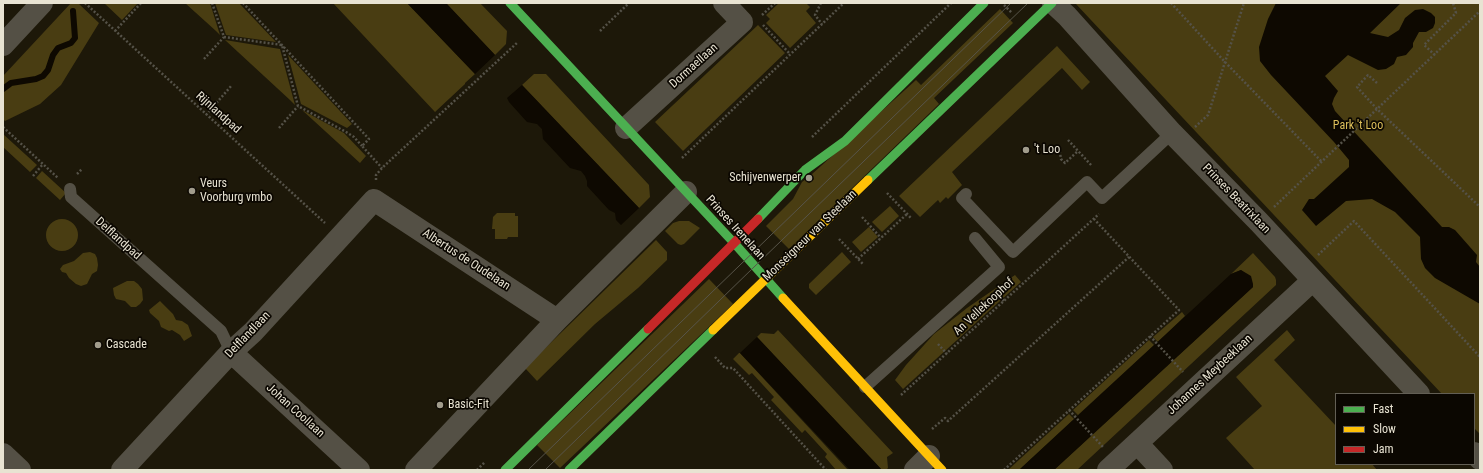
<!DOCTYPE html>
<html>
<head>
<meta charset="utf-8">
<style>
  body { margin:0 }
  #map { position:relative; width:1483px; height:473px; overflow:hidden; background:#1d1809; font-family:"Roboto Condensed",sans-serif }
  canvas { display:block }
  .frame { position:absolute; inset:0; border:4px solid #e8e3d2; pointer-events:none }
  .legend { position:absolute; left:1335px; top:393px; width:140px; height:72px; box-sizing:border-box; background:#0b0701; border:1px solid #635f55; margin:0; padding:5px 7px; list-style:none; font-size:12px; color:#e8e3d2 }
  .legend li { display:flex; align-items:center; gap:8px; height:20px }
  .legend b { width:20px; border:1px solid #635f55 }
</style>
</head>
<body>
<div id="map">
<canvas width="1483" height="473"></canvas>
<div class="frame"></div>
<ul class="legend">
<li><b style="height:5px;background:#4caf50"></b>Fast</li>
<li><b style="height:5px;background:#ffc107"></b>Slow</li>
<li><b style="height:5px;background:#c62828"></b>Jam</li>
</ul>
</div>
<script>
const g = document.querySelector('canvas').getContext('2d');
g.lineJoin = 'round';
function paint(path, color) { g.fillStyle = color; g.fill(path, 'evenodd'); }
const toPath = rows => new Path2D(rows.map(r => 'M' + r).join(''));
function trace(path, color, width, dash) { g.strokeStyle = color; g.lineWidth = width; g.lineCap = dash ? 'butt' : 'round'; g.setLineDash(dash || []); g.stroke(path); }
function label(font, color, halo, rows, align = 'center') {
  g.font = font + ' "Roboto Condensed",sans-serif'; g.lineWidth = 3.5; g.setLineDash([]); g.textBaseline = 'middle'; g.strokeStyle = halo; g.fillStyle = color; for (const [text, x, y, turn = 0] of rows) {
    g.save(); g.translate(x, y); g.rotate((+turn || 0) * Math.PI / 180); g.textAlign = isNaN(turn) ? turn : align; if (halo) g.strokeText(text, 0, 0); g.fillText(text, 0, 0); g.restore();
  }
}
const green = toPath([
  [71,3,78,3,99,23,61,85,40,104,5,121,3,119,3,76],
  [104,3,138,3,122,20],
  [185,3,210,3,220,35,216,31],
  [215,3,239,3,276,42,226,35],
  [333,3,407,3,475,74,465,83,465,84,435,112],
  [446,3,480,3,507,31,506,44,495,55],
  [779,3,806,3,810,7,806,11,816,23,790,48,766,23,770,19,766,15],
  [1075,3,1480,3,1480,434,1474,428,1474,394,1442,394],
  [1000,9,1013,23,934,98,939,104,789,249,766,226,793,199,802,182,806,179,809,183,814,179,811,175,916,80,921,85],
  [758,25,785,53,683,151,655,122],
  [225,40,280,49,295,105,290,100],
  [1057,46,1090,82,1082,90,1062,68,952,172,962,185,948,199,946,197,940,203,938,200,920,217,899,196],
  [288,55,352,124,347,128,301,104],
  [534,74,546,74,649,185,650,197,639,208,522,85],
  [302,110,344,133,366,156,360,163],
  [3,134,37,165,30,172,3,147],
  [42,171,66,193,60,200,36,178],
  [890,206,899,216,882,232,872,222],
  [497,213,515,213,515,216,518,216,518,237,508,237,507,239,495,239,495,229,492,229,493,217],
  '46 235a16 16 0 1 1 32 0a16 16 0 1 1-32 0Z',
  [679,221,689,221,700,228,684,244,681,245,678,244,665,231,673,223],
  [869,227,878,237,861,252,852,242],
  [656,240,667,252,667,260,638,288,595,324,537,381,525,368],
  [90,252,95,254,97,258,98,265,97,271,92,274,87,284,81,286,76,284,69,278,66,273,62,272,60,269,63,265,74,261,83,253],
  [842,252,851,262,816,295,809,288,809,284],
  [1253,253,1275,277,1276,280,1276,285,1077,470,1054,470,1253,287,1241,270,1231,274],
  [1015,275,1021,282,903,389,895,380,906,365,934,334,967,308],
  [709,279,733,304,560,468,537,445],
  [127,281,134,281,138,284,142,289,143,300,140,304,136,307,131,307,125,301,116,299,114,295,113,288],
  [160,301,173,314,176,320,182,321,188,325,192,336,184,341,180,335,172,330,169,331,161,327,159,321,150,313,149,310],
  [1182,312,1185,316,1158,342,1153,337],
  [778,330,893,453,887,457,888,468,886,470,882,470,757,337,761,333,774,334],
  [1287,330,1295,340,1274,360,1336,426,1336,464,1372,464,1377,470,1255,470,1226,438,1262,406,1236,377],
  [1149,340,1154,345,1078,415,1073,410],
  [739,353,740,353,848,470,836,470,825,457,827,454,805,430,802,433,771,400,774,397,752,373,749,375,733,359],
  [1069,414,1074,419,1019,470,1008,470]
]);
const water = toPath([
  [407,3,446,3,495,55,475,74],
  [1276,3,1401,3,1370,33,1388,37,1399,30,1405,18,1415,10,1423,9,1431,13,1435,17,1435,23,1433,28,1426,32,1419,32,1413,43,1413,47,1406,55,1397,57,1394,64,1386,69,1378,70,1348,55,1325,76,1338,91,1334,98,1332,104,1335,111,1442,227,1449,227,1455,230,1477,255,1476,262,1480,267,1480,304,1435,278,1425,268,1421,259,1420,237,1395,212,1372,199,1346,201,1316,226,1302,210,1309,199,1314,199,1349,167,1349,160,1334,142,1271,75,1260,61,1259,47,1268,19],
  [522,85,639,208,621,225,616,220,615,213,609,210,587,186,587,181,585,176,581,171,570,168,543,139,542,129,537,124,527,122,509,102,507,98],
  [1241,270,1251,276,1253,284,1253,287,1054,470,1019,470,1231,274],
  [757,337,882,470,850,470,740,353]
]);
const stream = toPath([
  [3,89,11,83,36,79,43,76,48,70,53,55,58,48,71,43,75,38,73,11]
]);
const path = toPath([
  [85,3,325,223],
  [212,3,224,37,282,45,298,106,346,132,354,137,362,146],
  [243,3,369,139,362,146,382,168],
  [821,3,815,15,822,24],
  [1171,3,1225,62,1322,162],
  [1004,5,1012,13],
  [762,15,775,3],
  [763,25,790,54],
  [115,31,141,3],
  [600,31,629,3],
  [1435,55,1424,45,1456,13,1453,3],
  [204,59,224,37],
  [1377,83,1368,75,1357,87,1377,109,1480,207],
  [206,115,232,85],
  [3,127,58,178],
  [1195,127,1208,115,1244,3],
  [279,128,298,106],
  [812,137,951,3],
  [1068,140,1092,166],
  [1059,147,1061,159,1065,163,1078,151],
  [682,158,844,3],
  [77,174,82,169],
  [33,176,43,164],
  [376,180,376,175,382,168,518,42],
  [887,193,911,218],
  [1274,207,1480,11],
  [862,217,881,238],
  [839,239,863,264],
  [1318,255,1354,221,1480,357],
  [858,259,907,214],
  [994,291,1004,301],
  [1150,336,1183,372],
  [938,344,947,354],
  [715,357,725,368,733,368,826,470],
  [901,395,1099,214],
  [1069,410,1103,447],
  [932,429,945,418,948,421,1129,257],
  [477,470,485,462],
  [1004,470,1179,310,1094,219]
]);
const lane = toPath([
  [70,189,71,197,221,331,231,352],
  [966,194,962,198,1013,252,1087,182,1102,198,1172,133],
  [865,387,999,267,975,238]
]);
const street = toPath([
  [1053,3,1067,16,1172,133,1259,222,1419,394],
  [3,45,42,3],
  [626,128,742,22,724,3],
  [231,352,359,470],
  [1137,443,1162,470],
  [1474,453,1480,459],
  [3,454,20,470],
  [122,470,231,352,253,332,374,200,557,320],
  [416,470,557,320,686,192],
  [915,470,929,456],
  [1108,470,1313,280]
]);
const fast = toPath([
  [510,3,735,244,783,298],
  [868,180,1052,3],
  [758,219,805,170,845,141,984,3],
  [505,470,648,329],
  [569,470,713,330]
]);
const slow = toPath([
  [783,298,942,470],
  [713,330,868,180]
]);
const jam = toPath([
  [648,329,758,219]
]);
const tram = toPath([
  [528,470,1011,3],
  [545,470,754,267,1028,3]
]);
const markers = [
  [1026,150,4,"#a19c8c"],
  [809,178,4,"#a19c8c"],
  [192,191,4,"#a19c8c"],
  [98,345,4,"#a19c8c"],
  [440,405,4,"#a19c8c"]
];
const streetNames = [
  ["Dormaellaan",694,66,-42],
  ["Rijnlandpad",218,113,42],
  ["Prinses Beatrixlaan",1236,199,46],
  ["Prinses Irenelaan",735,228,48],
  ["Monseigneur van Steelaan",810,236,-44],
  ["Delflandpad",118,239,42],
  ["Albertus de Oudelaan",466,260,33],
  ["An Vellekoophof",984,307,-43],
  ["Delflandlaan",248,335,-46],
  ["Johannes Meybeeklaan",1210,375,-43],
  ["Johan Coollaan",295,411,42]
];
const parkNames = [
  ["Park 't Loo",1358,126]
];
const poiNames = [
  ["'t Loo",1034,150],
  ["Schijvenwerper",801,178,"right"],
  ["Veurs",200,184],
  ["Voorburg vmbo",200,198],
  ["Cascade",106,345],
  ["Basic-Fit",448,405]
];
paint(green, '#493d12');
paint(water, '#0e0901');
trace(stream, '#0e0901', 6);
trace(path, '#555248', 2.5, [2, 2]);
trace(lane, '#545045', 12);
trace(street, '#545045', 22);
trace(fast, '#4caf50', 9);
trace(slow, '#ffc107', 9);
trace(jam, '#c62828', 9);
trace(tram, '#575449', 1);
for (const [x, y, r, color] of markers) { const dot = new Path2D(); dot.arc(x, y, r, 0, 2 * Math.PI); g.fillStyle = color; g.fill(dot); trace(dot, '#0b0701', 1.5); }
label('12px', '#e8e3d2', '#0b0701', streetNames);
label('12px', '#ddbf5a', '#0b0701', parkNames);
label('12px', '#e8e3d2', '#0b0701', poiNames, 'left');
</script>
</body>
</html>
